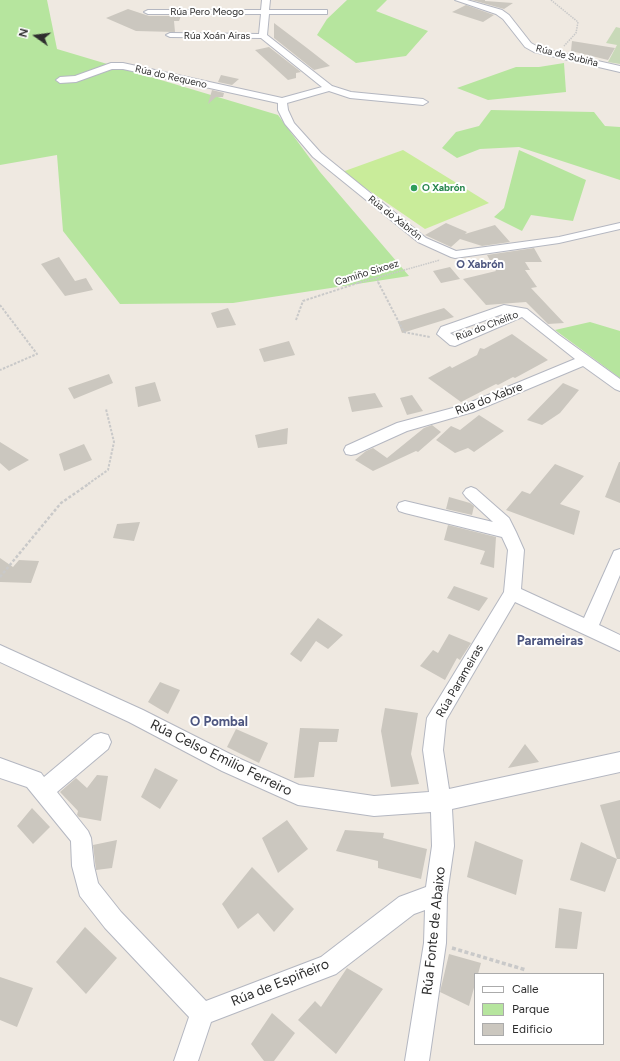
<!DOCTYPE html>
<html>
<head>
<meta charset="utf-8">
<style>
  body { margin:0 }
  #map { position:relative; width:620px; height:1061px; overflow:hidden; background:#efe9e1; font-family:Figtree,sans-serif }
  canvas { display:block }
  .legend { position:absolute; left:474px; top:973px; width:130px; height:72px; box-sizing:border-box; background:#fff; border:1px solid #ababab; margin:0; padding:5px 7px; list-style:none; font-size:12px; color:#2e2e2e }
  .legend li { display:flex; align-items:center; gap:8px; height:20px }
  .legend b { width:20px; border:1px solid #ababab }
  .north { position:absolute; left:16px; top:16px; width:40px; height:40px; -webkit-text-stroke:3px #fff; paint-order:stroke; rotate:284deg; font-size:11px; font-weight:700; line-height:16px; text-align:center; color:#2e2e2e }
  .north::after { content:''; display:block; margin:auto; width:14px; height:18px; background:#2e2e2e; clip-path:polygon(50% 0,100% 100%,50% 72%,0 100%) }
</style>
</head>
<body>
<div id="map">
<canvas width="620" height="1061"></canvas>
<ul class="legend">
<li><b style="height:5px;background:#fff"></b>Calle</li>
<li><b style="height:11px;background:#b6e59e"></b>Parque</li>
<li><b style="height:11px;background:#cbc7bf"></b>Edificio</li>
</ul>
<div class="north">N</div>
</div>
<script>
const g = document.querySelector('canvas').getContext('2d');
g.lineJoin = 'round';
function paint(path, color) { g.fillStyle = color; g.fill(path, 'evenodd'); }
const toPath = rows => new Path2D(rows.map(r => 'M' + r).join(''));
function trace(path, color, width, dash) { g.strokeStyle = color; g.lineWidth = width; g.lineCap = dash ? 'butt' : 'round'; g.setLineDash(dash || []); g.stroke(path); }
function label(font, color, halo, rows, align = 'center') {
  g.font = font + ' Figtree,sans-serif'; g.lineWidth = 4; g.setLineDash([]); g.textBaseline = 'middle'; g.strokeStyle = halo; g.fillStyle = color; for (const [text, x, y, turn = 0] of rows) {
    g.save(); g.translate(x, y); g.rotate((+turn || 0) * Math.PI / 180); g.textAlign = isNaN(turn) ? turn : align; if (halo) g.strokeText(text, 0, 0); g.fillText(text, 0, 0); g.restore();
  }
}
const green = toPath([
  [0,0,47,0,57,49,278,115,320,172,409,276,233,303,120,304,63,231,57,155,0,165],
  [347,0,387,0,376,11,428,31,406,56,356,63,317,35,327,19],
  [564,63,566,92,488,100,457,88,516,67,539,67],
  [491,110,594,112,605,126,620,127,620,180,519,147,480,149,457,158,442,148,456,132,479,126],
  [519,150,586,180,573,221,531,215,522,231,494,217,504,208],
  [590,322,620,331,620,378,555,330]
]);
const cemetery = toPath([
  [616,27,620,28,620,64,608,62,617,45,606,43]
]);
const pitch = toPath([
  [403,150,489,203,425,229,342,172]
]);
const building = toPath([
  [472,0,485,0,485,1,513,3,504,9],
  [466,5,494,15,483,22,452,12],
  [128,9,149,16,181,16,179,21,174,21,175,32,136,31,106,18],
  [274,23,307,48,330,66,314,70,274,38],
  [572,41,615,48,608,60,571,51],
  [269,47,301,72,296,73,296,78,288,80,255,50],
  [221,75,239,79,232,85,218,82],
  [212,90,224,93,223,97,216,97,208,104],
  [446,223,467,232,465,234,495,225,510,242,482,246,460,239,451,247,425,235],
  [534,248,542,262,525,262,530,270,525,270,537,287,531,288,564,323,548,324,526,302,486,305,463,279,496,271,487,255],
  [59,257,75,281,86,278,93,290,65,296,41,264],
  [450,267,460,279,441,283,433,271],
  [228,308,236,325,217,328,211,313],
  [444,308,454,317,402,333,398,322],
  [512,334,548,360,515,378,513,377,498,385,496,384,461,402,428,378,450,366,452,368,477,355,480,348,484,349],
  [289,341,295,355,264,362,259,349],
  [109,374,113,383,74,399,68,388],
  [155,382,161,401,138,407,135,387],
  [563,383,579,390,560,413,542,425,527,420],
  [375,393,383,407,352,412,348,397],
  [412,395,423,411,407,415,400,398],
  [479,415,504,431,474,452,468,448,455,453,436,440,451,426,460,430],
  [432,425,441,432,418,452,416,451,373,471,355,460,366,451,373,448,387,458,424,428],
  [288,428,287,444,258,448,255,435],
  [0,442,29,460,9,471,0,463],
  [84,444,92,460,64,471,59,454],
  [619,462,620,462,620,503,605,497],
  [555,464,584,476,560,504,580,511,574,535,506,510,522,491,530,494],
  [449,497,470,503,474,506,472,515,446,509],
  [140,522,134,541,113,538,117,524],
  [448,525,496,537,494,568,480,564,485,551,444,540],
  [0,558,13,567,19,560,39,561,31,583,0,582],
  [454,586,488,598,479,611,447,598],
  [318,618,343,635,328,649,316,641,301,662,290,654],
  [449,634,471,643,460,660,457,658,445,680,420,666,433,650,438,653],
  [160,682,180,690,168,714,148,702],
  [385,708,418,713,411,754,419,784,391,787,381,731],
  [300,728,339,729,337,742,319,742,314,777,294,778],
  [236,729,268,743,259,763,227,747],
  [525,744,539,762,508,768],
  [155,768,178,780,160,809,141,797],
  [97,775,108,776,101,821,79,817,77,815,78,811,60,792,76,778,87,788],
  [620,800,620,859,617,859,600,805],
  [32,808,50,827,33,844,17,826],
  [287,820,308,849,278,873,262,838],
  [345,830,384,833,383,838,427,849,421,879,378,868,378,861,336,851],
  [117,840,112,868,96,870,93,845],
  [475,841,523,860,516,895,467,877],
  [581,842,617,859,605,892,570,880],
  [252,867,294,909,274,932,258,913,238,929,222,904],
  [559,908,582,912,577,949,555,948],
  [85,927,117,958,86,994,56,962],
  [449,954,481,963,478,974,475,974,475,984,469,1006,440,992],
  [347,968,383,989,336,1054,298,1020,315,1001,321,1007],
  [0,977,33,988,17,1027,0,1020],
  [272,1013,295,1033,274,1061,264,1061,251,1044]
]);
const pathFar3 = toPath([
  [551,0,578,22,576,33,564,46],
  [376,278,379,283],
  [358,283,440,260]
]);
const pathFar2 = toPath([
  [378,282,404,332,430,337],
  [0,305,37,354,0,370],
  [296,320,303,301,361,282],
  [88,484,108,470,114,442,106,409]
]);
const pathFar1 = toPath([
  [0,577,61,503,90,483]
]);
const path = toPath([
  [452,948,526,970]
]);
const minor = toPath([
  [262,0,270,0,269,10,327,10,327,14,269,14,267,35,332,86,351,92,423,99,428,102,423,105,350,98,329,91,287,103,288,110,294,123,321,153,426,238,456,251,559,237,620,223,620,229,559,243,455,258,451,257,418,242,313,157,285,124,278,110,278,103,123,69,112,69,76,82,60,83,56,80,60,77,75,76,111,63,123,63,282,98,322,87,261,38,170,37,166,35,170,33,259,34,261,14,148,14,144,12,148,10,261,10,262,0],
  [455,0,467,0,502,10,509,15,531,43,540,48,620,66,620,72,534,52,525,47,503,19,496,14,455,0],
  [504,305,527,309,559,335,620,379,620,391,615,389,583,366,473,412,407,431,356,454,351,455,346,454,344,450,346,446,397,423,464,405,575,359,522,317,455,346,450,345,437,334,441,327,504,305],
  [505,313,509,314,456,337,450,333,505,313],
  [471,487,476,489,509,518,516,532,524,550,521,589,584,618,614,551,620,549,620,575,599,625,620,635,620,651,515,602,446,720,443,750,449,789,620,752,620,772,452,809,454,846,447,895,446,943,429,1061,405,1061,424,943,425,910,414,914,336,974,211,1022,198,1061,174,1061,189,1017,105,928,80,896,72,866,71,841,27,787,0,778,0,758,41,773,44,777,94,735,101,733,108,735,111,742,108,749,57,792,88,831,91,838,94,866,98,883,121,912,206,1001,321,957,399,897,426,887,432,846,431,812,374,816,298,805,222,771,129,722,0,662,0,645,143,710,236,757,299,785,374,796,429,792,423,750,427,718,504,592,508,550,502,537,405,513,399,511,397,507,399,503,405,501,493,522,466,497,463,493,466,489,471,487]
]);
const markers = [
  [414,188,4,"#2e9e5b"]
];
const farStreetnames = [
  ["Rúa Pero Meogo",207,12],
  ["Rúa Xoán Airas",217,36],
  ["Rúa de Subiña",567,56,14],
  ["Rúa do Requeno",171,77,13],
  ["Rúa do Xabrón",395,218,38],
  ["Camiño Sixoez",367,273,-17],
  ["Rúa do Chelito",487,326,-21]
];
const farLeisurenames = [
  ["O Xabrón",422,188]
];
const farNeighbourhoodnames = [
  ["O Xabrón",480,265]
];
const streetNames = [
  ["Rúa do Xabre",489,399,-21],
  ["Rúa Parameiras",460,681,-60]
];
const neighbourhoodNames = [
  ["Parameiras",550,641],
  ["O Pombal",219,722]
];
const nearStreetnames = [
  ["Rúa Celso Emilio Ferreiro",221,758,26],
  ["Rúa Fonte de Abaixo",434,931,-84],
  ["Rúa de Espiñeiro",280,983,-22]
];
paint(green, '#b6e59e');
paint(cemetery, '#c8d9b8');
paint(pitch, '#c9ec9a');
paint(building, '#cbc7bf');
trace(minor, '#b4b7c1', 2);
trace(pathFar3, '#c9c9c9', 1.5, [1.5, 1]);
trace(pathFar2, '#c9c9c9', 2, [2.5, 1.5]);
trace(pathFar1, '#c9c9c9', 2.5, [3, 2]);
trace(path, '#c9c9c9', 3.5, [4, 2.5]);
paint(minor, '#fff');
for (const [x, y, r, color] of markers) { const dot = new Path2D(); dot.arc(x, y, r, 0, 2 * Math.PI); g.fillStyle = color; g.fill(dot); trace(dot, '#fff', 1.5); }
label('10px', '#2e2e2e', '#fff', farStreetnames);
label('bold 10px', '#27864d', '#fff', farLeisurenames, 'left');
label('bold 11px', '#4d5680', '#fff', farNeighbourhoodnames);
label('12px', '#2e2e2e', '#fff', streetNames);
label('bold 13px', '#4d5680', '#fff', neighbourhoodNames);
label('14px', '#2e2e2e', '#fff', nearStreetnames);
</script>
</body>
</html>
